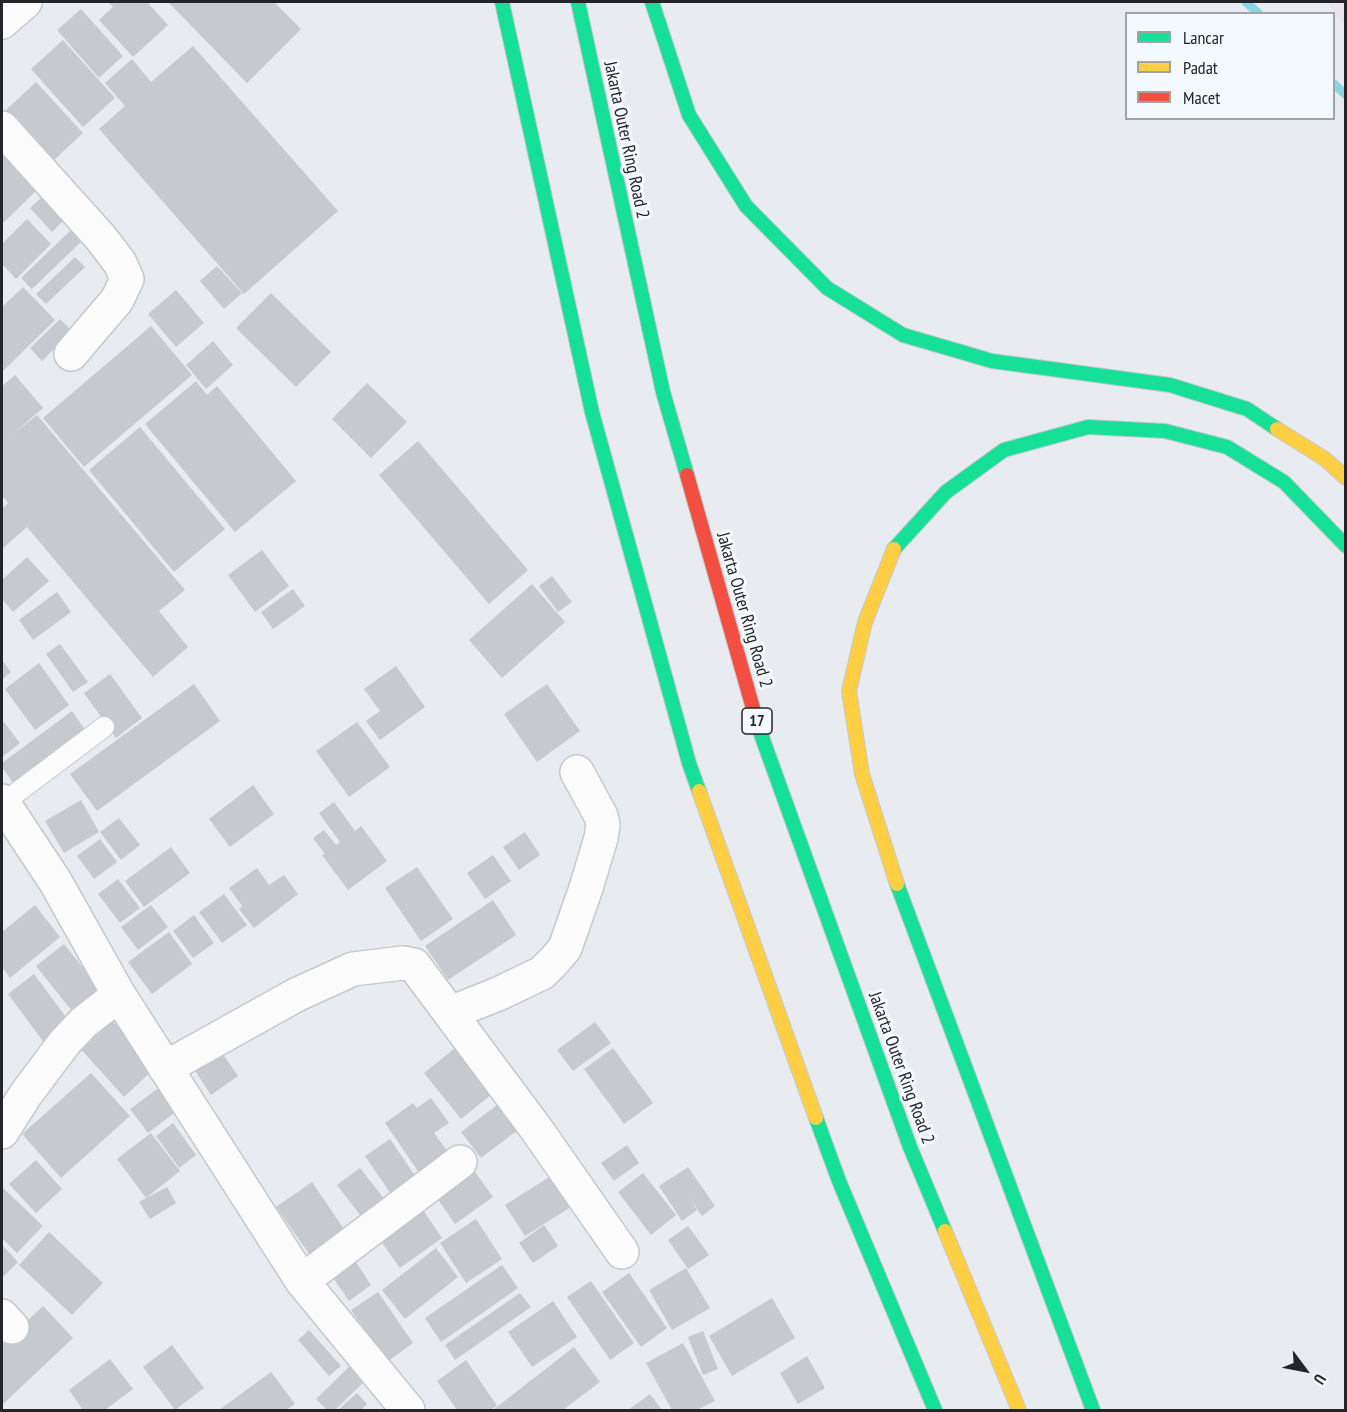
<!DOCTYPE html>
<html>
<head>
<meta charset="utf-8">
<style>
  body { margin:0 }
  #map { position:relative; width:1347px; height:1412px; overflow:hidden; background:#e8ecf1; font-family:"PT Sans Narrow",sans-serif }
  canvas { display:block }
  .frame { position:absolute; inset:0; border:3px solid #232529; pointer-events:none }
  .legend { position:absolute; left:1125px; top:12px; width:210px; height:108px; box-sizing:border-box; background:#f4f9fe; border:2px solid #a0a4a9; margin:0; padding:8px 10px; list-style:none; font-size:18px; color:#232529 }
  .legend li { display:flex; align-items:center; gap:12px; height:30px }
  .legend b { width:30px; border:2px solid #a0a4a9 }
  .north { position:absolute; left:1275px; top:1340px; width:60px; height:60px; -webkit-text-stroke:4px #f4f9fe; paint-order:stroke; rotate:122deg; font-size:16px; font-weight:700; line-height:24px; text-align:center; color:#232529 }
  .north::after { content:''; display:block; margin:auto; width:21px; height:27px; background:#232529; clip-path:polygon(50% 0,100% 100%,50% 72%,0 100%) }
</style>
</head>
<body>
<div id="map">
<canvas width="1347" height="1412"></canvas>
<div class="frame"></div>
<ul class="legend">
<li><b style="height:8px;background:#16e098"></b>Lancar</li>
<li><b style="height:8px;background:#ffcf43"></b>Padat</li>
<li><b style="height:8px;background:#f24e42"></b>Macet</li>
</ul>
<div class="north">U</div>
</div>
<script>
const g = document.querySelector('canvas').getContext('2d');
g.lineJoin = 'round';
function paint(path, color) { g.fillStyle = color; g.fill(path, 'evenodd'); }
const toPath = rows => new Path2D(rows.map(r => 'M' + r).join(''));
function trace(path, color, width, dash) { g.strokeStyle = color; g.lineWidth = width; g.lineCap = dash ? 'butt' : 'round'; g.setLineDash(dash || []); g.stroke(path); }
function label(font, color, halo, rows, align = 'center') {
  g.font = font + ' "PT Sans Narrow",sans-serif'; g.lineWidth = 6; g.setLineDash([]); g.textBaseline = 'middle'; g.strokeStyle = halo; g.fillStyle = color; for (const [text, x, y, turn = 0] of rows) {
    g.save(); g.translate(x, y); g.rotate((+turn || 0) * Math.PI / 180); g.textAlign = isNaN(turn) ? turn : align; if (halo) g.strokeText(text, 0, 0); g.fillText(text, 0, 0); g.restore();
  }
}
const industrial = toPath([
  [1326,2,1345,2,1345,27]
]);
const stream = toPath([
  [1246,2,1259,14],
  [1334,84,1346,95]
]);
const building = toPath([
  [108,2,147,2,168,25,133,57,99,20,113,7],
  [168,2,274,2,301,29,247,83],
  [81,9,123,56,99,78,57,30],
  [63,40,115,98,83,127,31,69],
  [193,46,338,211,244,294,99,129,125,106,105,83,132,59,151,82],
  [36,82,83,133,52,162,5,111],
  [2,153,37,190,2,224],
  [44,195,66,218,52,232,30,208],
  [27,219,51,244,16,279,2,264,2,244],
  [71,230,82,241,32,289,21,278],
  [75,257,85,267,46,304,36,294],
  [217,266,242,293,224,309,200,281],
  [23,287,55,320,2,372,2,307],
  [176,290,204,323,176,347,148,314],
  [271,293,331,352,296,387,236,328],
  [60,319,72,331,42,361,30,348],
  [151,326,192,375,84,467,43,418],
  [213,341,233,365,206,389,186,365],
  [15,375,43,408,13,434,37,415,185,590,159,611,188,647,153,677,27,527,2,549,2,509,8,503,2,495,2,386],
  [196,381,207,395,217,386,296,481,235,532,145,424],
  [367,383,407,422,371,458,332,419],
  [140,427,225,529,174,572,89,470],
  [418,441,528,570,489,604,379,475],
  [262,550,289,586,255,612,228,575],
  [27,557,49,581,13,612,2,599,2,580],
  [552,576,572,602,558,612,539,586],
  [532,584,565,622,502,678,469,640],
  [293,589,305,606,273,629,261,612],
  [57,592,71,612,33,640,19,620],
  [60,644,88,682,73,692,46,654],
  [2,660,11,672,2,680],
  [39,663,69,705,35,730,5,689],
  [396,666,425,707,380,740,366,721,380,711,364,689],
  [110,674,142,718,116,738,84,693],
  [194,684,220,721,97,811,70,774],
  [547,684,580,731,537,762,504,714],
  [72,711,86,731,14,784,2,767,2,763],
  [4,722,20,743,2,757,2,724],
  [357,722,390,767,349,797,316,751],
  [253,785,274,814,230,847,209,819],
  [81,800,99,832,64,853,45,821],
  [334,802,355,831,361,826,387,861,348,890,322,855,325,854,313,838,324,830,336,845,340,842,319,813],
  [119,818,140,845,121,860,100,832],
  [525,832,540,855,519,870,503,847],
  [100,839,117,862,94,879,77,856],
  [171,847,190,873,144,907,125,881],
  [493,855,511,881,485,899,467,873],
  [417,867,453,919,421,941,385,888],
  [257,868,269,885,284,875,298,894,254,928,239,909,242,906,229,888],
  [118,879,140,908,120,923,98,894],
  [224,894,247,925,222,943,199,912],
  [493,900,516,935,448,980,425,946],
  [35,905,60,937,10,978,2,967,2,932],
  [151,905,168,927,138,950,121,927],
  [194,915,214,943,193,958,173,931],
  [169,932,192,964,152,994,128,962],
  [64,944,104,994,76,1016,36,966],
  [34,974,71,1024,45,1044,8,994],
  [110,1018,155,1068,124,1097,79,1047],
  [595,1022,611,1043,573,1071,557,1050],
  [460,1044,497,1090,461,1119,424,1073],
  [613,1048,653,1103,624,1124,584,1069],
  [220,1050,238,1076,211,1095,194,1069],
  [91,1073,130,1116,61,1178,22,1134],
  [164,1084,182,1107,148,1133,130,1109],
  [431,1098,449,1123,434,1133,451,1156,422,1177,385,1123,413,1103,417,1108],
  [504,1100,523,1126,481,1158,461,1132],
  [173,1123,196,1155,179,1168,156,1136],
  [151,1133,180,1171,146,1198,117,1159],
  [390,1139,418,1180,393,1197,365,1156],
  [627,1145,639,1163,614,1181,601,1163],
  [36,1160,62,1189,36,1213,9,1184],
  [470,1165,493,1197,455,1224,432,1191],
  [688,1167,715,1206,702,1216,689,1197,697,1210,682,1221,659,1186],
  [360,1168,390,1206,367,1224,337,1185],
  [643,1173,676,1215,651,1235,618,1192],
  [554,1174,574,1205,525,1236,505,1205],
  [312,1182,350,1238,315,1262,276,1207],
  [2,1187,43,1226,17,1253,2,1238],
  [167,1187,176,1203,150,1219,139,1202],
  [421,1207,442,1238,400,1268,378,1237],
  [476,1219,502,1259,466,1283,440,1243],
  [544,1225,558,1246,533,1263,519,1243],
  [688,1226,709,1255,688,1269,668,1240],
  [49,1232,103,1283,72,1315,19,1265],
  [2,1245,18,1262,2,1278],
  [436,1248,458,1277,405,1319,382,1290],
  [354,1259,371,1285,349,1301,331,1275],
  [502,1265,518,1288,441,1342,425,1318],
  [686,1268,710,1308,672,1330,649,1290],
  [629,1273,667,1328,641,1347,602,1292],
  [591,1281,634,1343,610,1360,567,1297],
  [378,1292,413,1343,387,1362,351,1310],
  [520,1293,531,1307,455,1360,445,1345],
  [772,1298,795,1338,732,1376,709,1336],
  [553,1301,577,1337,532,1367,508,1332],
  [43,1306,73,1338,2,1405,2,1345],
  [309,1330,341,1366,329,1376,298,1340],
  [703,1331,718,1369,703,1375,688,1337],
  [683,1343,715,1401,697,1410,672,1410,646,1363],
  [172,1345,204,1388,175,1410,143,1367],
  [574,1347,600,1382,563,1410,493,1410],
  [807,1356,825,1388,798,1404,780,1373],
  [110,1359,133,1389,105,1410,83,1410,69,1390],
  [466,1360,497,1406,490,1410,457,1410,437,1381],
  [353,1363,368,1378,335,1410,327,1410,316,1399],
  [271,1372,295,1404,286,1410,219,1410],
  [357,1393,367,1404,361,1410,338,1410],
  [650,1394,662,1410,628,1410]
]);
const lane = toPath([
  [3,803,104,727]
]);
const street = toPath([
  [2,22,25,2],
  [2,128,101,238,120,263,127,279,117,300,71,354],
  [2,801,55,881,119,995,302,1281,408,1410],
  [450,1013,498,994,542,973,555,960,565,948,586,888,601,838,603,825,601,816,577,772],
  [165,1068,296,995,353,969,403,963,414,965,537,1130,622,1252],
  [2,1132,26,1094,65,1042,84,1022,119,995],
  [302,1281,460,1162],
  [2,1316,12,1327]
]);
const fast = toPath([
  [502,2,592,412,689,763,699,791],
  [578,2,663,392,687,475],
  [652,2,689,115,746,206,827,288,903,335,992,361,1170,385,1247,409,1277,429],
  [894,549,946,492,1004,450,1088,427,1165,431,1227,447,1284,482,1346,546],
  [758,726,910,1147,945,1231],
  [897,884,1093,1410],
  [816,1118,839,1181,935,1410]
]);
const slow = toPath([
  [1277,429,1325,459,1346,478],
  [894,549,865,622,849,691,862,774,897,884],
  [699,791,816,1118],
  [945,1231,1019,1410]
]);
const jam = toPath([
  [687,475,758,726]
]);
const shields = [
  [757,721,30]
];
const shieldNames = [
  ["17",757,721]
];
const streetNames = [
  ["Jakarta Outer Ring Road 2",626,140,78],
  ["Jakarta Outer Ring Road 2",744,610,74],
  ["Jakarta Outer Ring Road 2",901,1068,70]
];
paint(industrial, '#eae3ee');
trace(stream, '#8cd5e7', 9);
paint(building, '#c6c9cd');
trace(lane, '#c4c8cc', 22);
trace(street, '#c4c8cc', 36);
trace(fast, '#c4c8cc', 16);
trace(slow, '#c4c8cc', 16);
trace(jam, '#c4c8cc', 16);
trace(lane, '#fcfcfd', 20);
trace(street, '#fcfcfd', 33);
trace(fast, '#16e098', 14);
trace(slow, '#ffcf43', 14);
trace(jam, '#f24e42', 14);
for (const [x, y, w] of shields) { const box = new Path2D(); box.roundRect(x - w / 2, y - 13, w, 26, 4.5); g.fillStyle = '#f4f9fe'; g.fill(box); trace(box, '#232529', 1.5); }
label('bold 16px', '#232529', null, shieldNames);
label('18px', '#232529', '#f4f9fe', streetNames);
</script>
</body>
</html>
